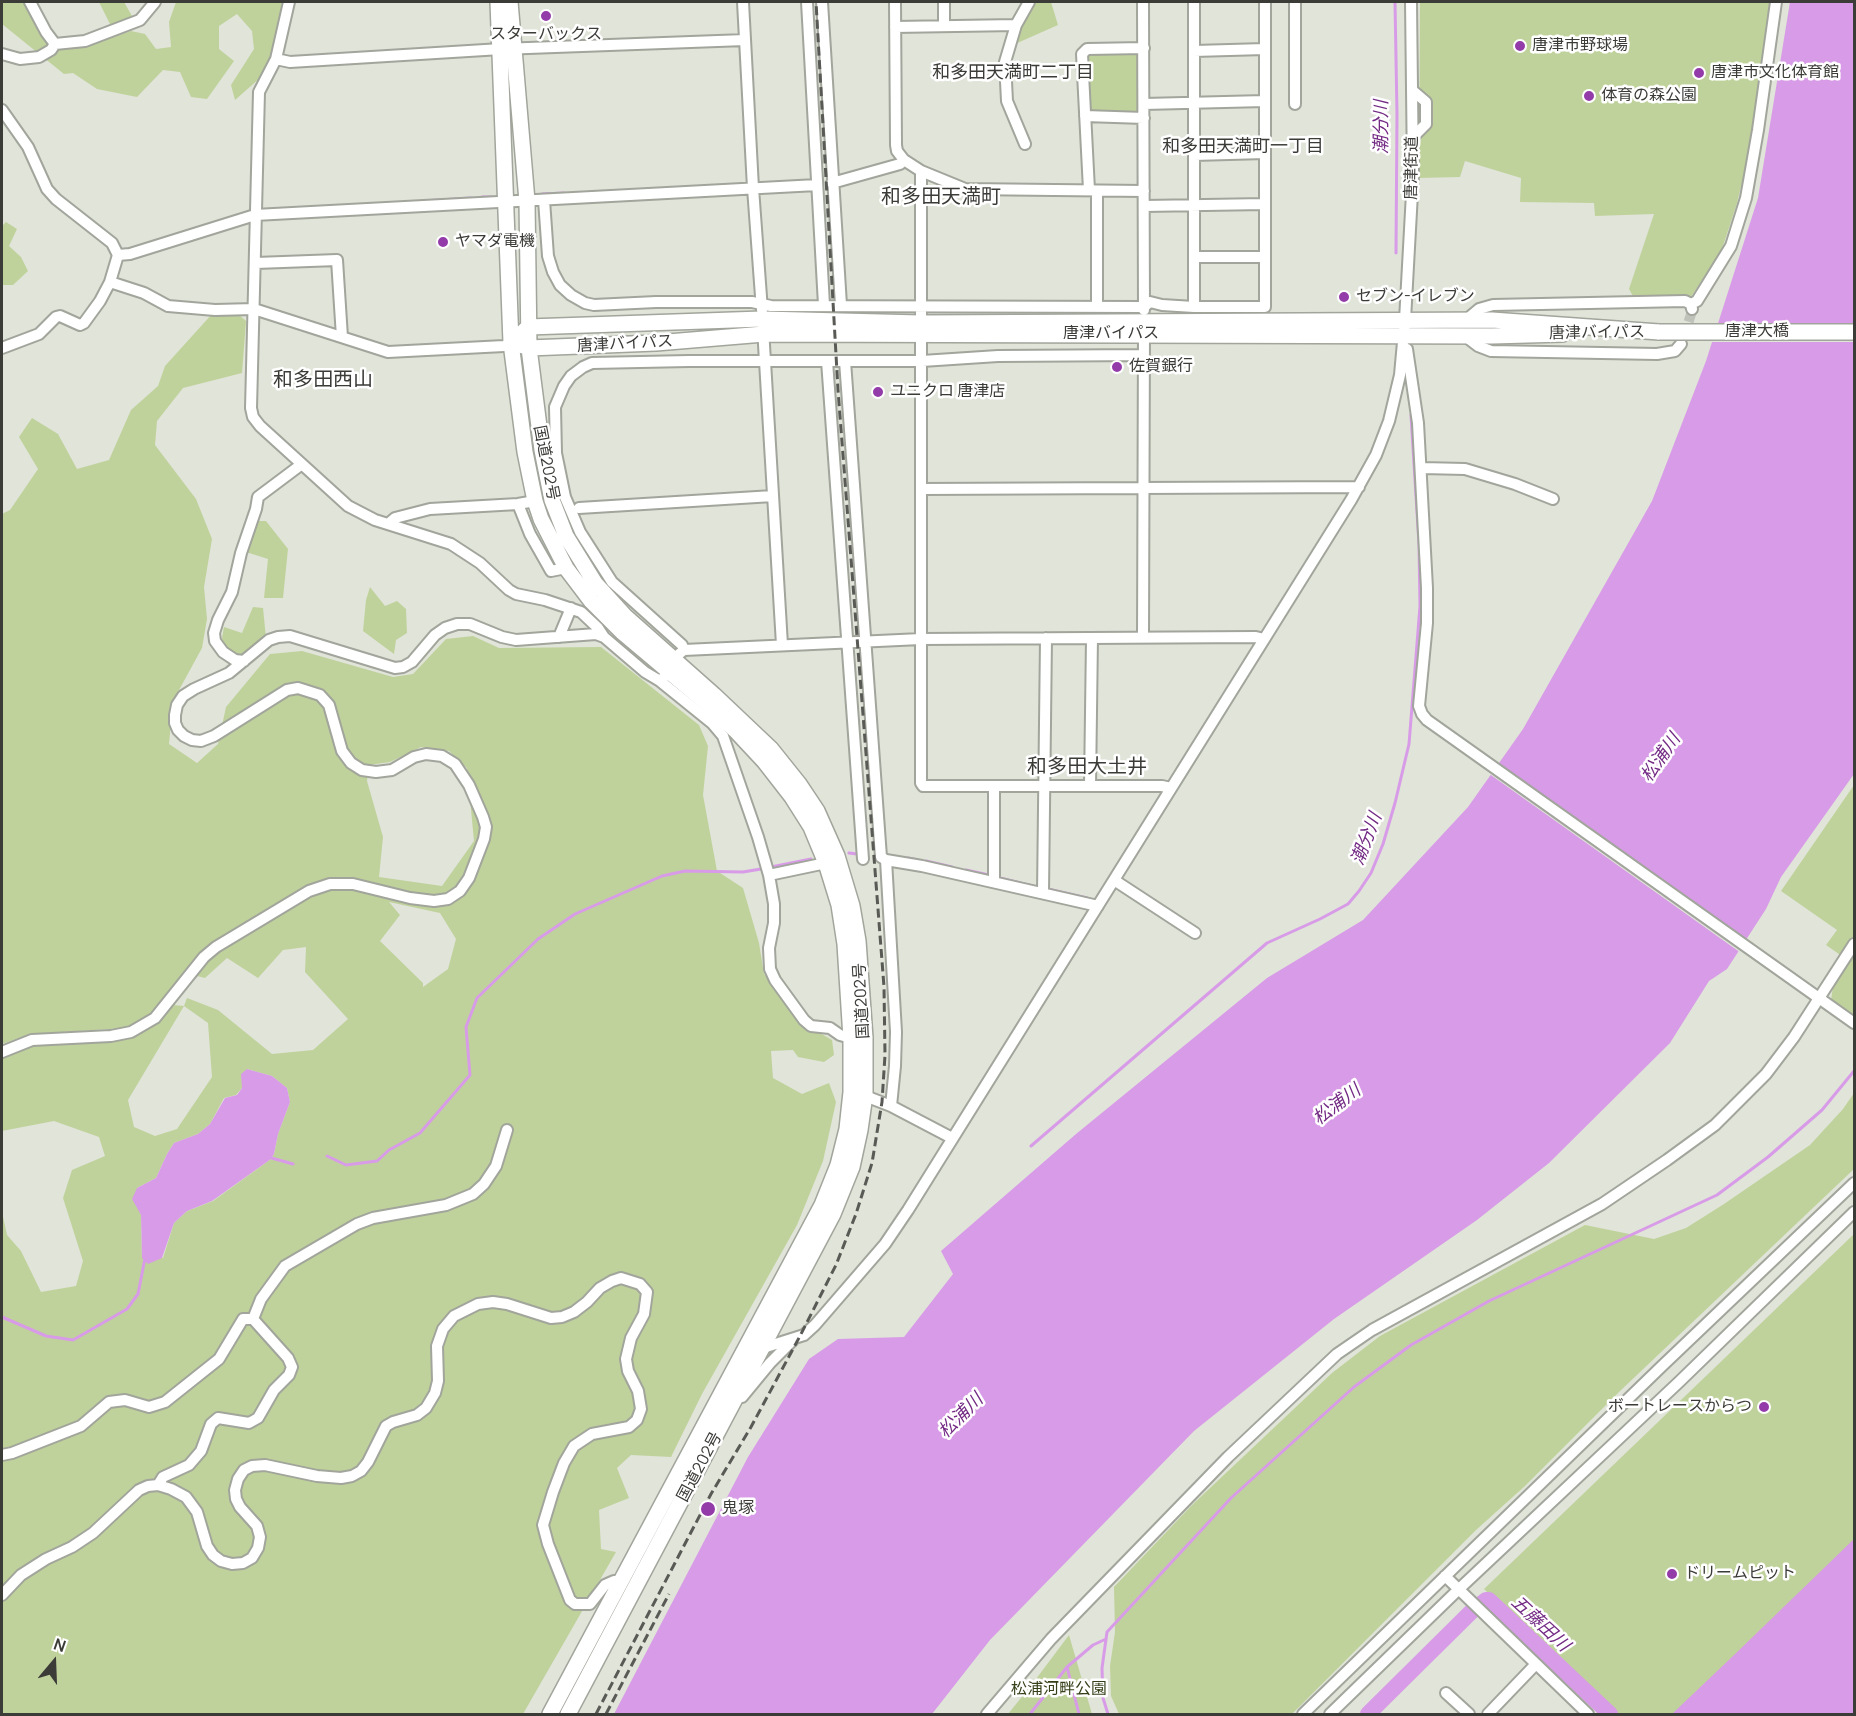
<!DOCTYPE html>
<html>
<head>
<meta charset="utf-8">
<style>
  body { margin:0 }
  #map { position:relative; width:1856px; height:1716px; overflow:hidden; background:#e0e4d9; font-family:Manrope,sans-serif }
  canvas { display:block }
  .frame { position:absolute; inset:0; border:3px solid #3b3c38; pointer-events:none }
  .north { position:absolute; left:24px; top:1632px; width:60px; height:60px; -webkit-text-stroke:4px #fff; paint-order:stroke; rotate:19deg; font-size:16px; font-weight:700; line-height:24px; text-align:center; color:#3b3c38 }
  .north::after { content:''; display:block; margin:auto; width:21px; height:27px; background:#3b3c38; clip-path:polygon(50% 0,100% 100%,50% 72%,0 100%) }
</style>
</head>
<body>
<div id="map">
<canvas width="1856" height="1716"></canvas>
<div class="frame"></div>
<div class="north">N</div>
</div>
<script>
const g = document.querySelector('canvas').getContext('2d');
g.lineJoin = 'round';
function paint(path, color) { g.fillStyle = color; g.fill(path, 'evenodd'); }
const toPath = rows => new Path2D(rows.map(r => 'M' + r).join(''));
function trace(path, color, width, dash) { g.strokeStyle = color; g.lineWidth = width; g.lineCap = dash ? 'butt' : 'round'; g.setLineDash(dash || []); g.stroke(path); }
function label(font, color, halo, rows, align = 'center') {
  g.font = font + ' Manrope,"Noto Sans JP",sans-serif'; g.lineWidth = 5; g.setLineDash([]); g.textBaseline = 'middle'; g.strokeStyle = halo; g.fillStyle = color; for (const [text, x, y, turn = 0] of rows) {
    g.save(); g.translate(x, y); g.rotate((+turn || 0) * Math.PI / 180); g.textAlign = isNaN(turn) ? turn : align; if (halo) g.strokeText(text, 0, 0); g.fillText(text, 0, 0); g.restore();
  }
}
const green = toPath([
  [2,2,23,2,46,42,60,49,90,45,131,31,145,34,156,49,171,47,169,22,176,2,284,2,273,52,260,78,235,100,231,85,254,49,252,31,237,14,219,26,219,49,234,61,207,99,191,97,180,72,163,70,137,97,97,89,73,73,64,74,2,24],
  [99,2,124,2,132,16,111,26],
  [1033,2,1051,2,1058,25,1015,44,1019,28],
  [1420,2,1773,2,1749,153,1737,203,1722,249,1691,297,1634,298,1629,289,1654,214,1595,216,1594,203,1520,202,1521,178,1465,161,1460,177,1419,178],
  [1088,51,1137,51,1141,55,1141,110,1136,114,1092,113,1088,110,1087,57],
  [6,222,17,229,9,246,21,257,28,271,13,285,2,285,2,226],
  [212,314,238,314,246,321,242,373,183,388,157,421,155,445,196,499,212,539,204,587,207,619,202,648,173,701,169,744,197,763,218,744,226,707,270,654,302,651,393,677,413,674,446,639,473,636,499,648,601,647,699,725,708,746,703,795,717,871,743,888,759,943,764,974,802,1026,820,1033,832,1040,834,1055,824,1062,798,1057,793,1050,771,1051,773,1078,802,1094,829,1083,836,1102,823,1161,797,1225,702,1394,671,1457,631,1455,617,1468,629,1498,599,1510,601,1549,616,1552,523,1714,2,1714,2,1212,7,1235,21,1251,41,1292,76,1286,83,1261,63,1198,72,1170,105,1156,99,1137,54,1121,2,1131,2,1047,138,1035,173,1005,184,1006,187,998,218,1010,272,1054,313,1050,348,1019,305,972,306,947,283,950,258,978,227,958,205,978,185,973,154,1011,126,1028,30,1034,2,1044,2,514,10,510,38,469,19,437,32,418,58,434,77,469,109,460,131,410,158,386,165,366],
  [421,747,449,751,467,768,474,841,442,886,379,877,383,837,367,781,369,765,390,762],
  [389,902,440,913,456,939,448,969,423,987,423,983,380,941,400,915],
  [184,1006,208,1023,212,1077,177,1129,155,1136,134,1127,128,1100],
  [247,1069,272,1076,287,1088,290,1102,278,1134,274,1154,271,1159,213,1201,187,1211,174,1223,163,1258,142,1258,141,1215,137,1188,156,1178,167,1154,174,1143,198,1134,210,1124,224,1098,236,1095,242,1088],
  [255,521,266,521,288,549,283,598,264,598,268,559,246,552],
  [370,587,385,606,397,601,406,609,407,633,396,640,394,654,363,631,366,600],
  [253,607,263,608,266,638,242,656,227,652,222,638,224,627,242,633],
  [1854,785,1854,1016,1831,1000,1833,987,1849,961,1826,945,1837,930,1781,891],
  [1854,1093,1854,1169,1619,1392,1525,1486,1476,1530,1292,1714,1119,1714,1111,1696,1110,1666,1115,1632,1114,1587,1192,1505,1332,1373,1380,1336,1585,1225,1654,1239,1686,1228,1724,1204,1810,1145,1843,1109],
  [1854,1234,1854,1714,1616,1714,1484,1589],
  [1069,1635,1092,1714,1008,1714,1033,1683]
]);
const water = toPath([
  [1790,2,1854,2,1854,774,1781,877,1766,909,1727,969,1709,981,1670,1043,1549,1163,1477,1220,1334,1319,1194,1431,990,1640,932,1714,614,1714,748,1457,809,1359,838,1339,904,1337,953,1274,941,1251,1076,1134,1267,978,1363,920,1468,807,1523,729,1652,501,1706,361,1758,198],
  [247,1069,272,1076,287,1088,290,1102,278,1134,274,1154,271,1159,212,1201,187,1211,174,1223,162,1258,148,1264,142,1258,141,1215,132,1199,137,1188,156,1178,167,1154,174,1143,198,1134,210,1124,225,1098,237,1095,242,1088,241,1074],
  [1854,1539,1854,1714,1672,1714,1733,1656]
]);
const pier = toPath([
  [1714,326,1854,326,1854,342,1709,342],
  [1496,763,1748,942,1741,953,1488,773]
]);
const stream = toPath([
  [1395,2,1397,114,1396,253],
  [542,194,564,193],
  [482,197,492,197],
  [424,201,471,198],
  [849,853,857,854],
  [886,855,898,857],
  [908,858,918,860],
  [926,861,952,867],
  [771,867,811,859],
  [966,870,989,875],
  [1000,878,1037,887],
  [1048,889,1087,898],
  [1031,1146,1267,943,1320,919,1348,904,1359,891,1371,873,1383,844,1395,803,1409,744,1420,606,1419,544,1411,415],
  [327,1156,346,1165,377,1161,389,1150,420,1133,470,1075,466,1027,477,998,538,939,575,914,662,876,685,871,743,872,761,869],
  [268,1157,293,1164],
  [2,1317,46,1336,73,1340,127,1309,138,1294,145,1258],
  [1067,1667,1079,1714],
  [1030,1714,1067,1667,1093,1645,1106,1639],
  [1108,1714,1103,1698,1102,1668,1107,1632,1231,1498,1354,1387,1411,1345,1489,1301,1717,1195,1768,1157,1822,1110,1854,1071]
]);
const river = toPath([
  [1368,1714,1471,1612,1486,1600,1489,1600,1610,1714]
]);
const minorTunnel = toPath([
  [1684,336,1692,311]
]);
const minor = toPath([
  [30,2,46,32,55,44],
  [289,2,276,59,259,92,251,408,253,417,260,426,348,506,375,520,451,544,480,563,509,590,516,594,545,600,581,612,598,628,604,637],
  [743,2,753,188,762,310],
  [807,2,824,305],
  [822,2,841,305],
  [895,2,896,145,897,151,904,160,921,171,965,189,1144,191],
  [1143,2,1144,310],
  [1194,2,1194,307],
  [944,26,944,2],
  [895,27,1016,25],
  [1194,51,1265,49],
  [2,54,20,59,39,57,51,50,55,44,85,41,140,20,155,2],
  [276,59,290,62,501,49,745,40],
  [1412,90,1426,102,1426,124,1412,138],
  [1144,104,1265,101],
  [1295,104,1295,2],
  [2,110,28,147,47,189,56,199,112,243,118,255,110,282,144,293,168,306,215,310,254,309,388,352,504,346,511,343],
  [1085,116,1144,118],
  [1025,144,1007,101,1005,62,1016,25,1029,2],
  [1194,155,1265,153],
  [921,171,921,783,923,786,1162,786,1171,788],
  [832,183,900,164,904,160],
  [1089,190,1082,54,1087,49,1144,48],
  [544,200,548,256,553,272,560,285,571,295,585,303,594,305,656,302,752,302,771,306,1144,307,1150,302,1162,305,1194,307,1265,307,1265,2],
  [1144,206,1265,204],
  [118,255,130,254,255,215,817,185],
  [1194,257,1265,257],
  [256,263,337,260,342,337],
  [1691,304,1697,301,1731,246,1746,198,1758,130,1776,2],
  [1097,307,1097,191],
  [1466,320,1479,309,1493,305,1685,301,1691,304,1692,309],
  [763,328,782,645],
  [1465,336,1478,346,1491,351,1657,354,1675,351,1681,344],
  [2,348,39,334,56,317,60,316,80,325,84,323,100,301,110,282],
  [1407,349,1418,423,1427,588,1427,623,1419,706,1422,714,1427,720,1854,1023],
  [1143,355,998,356,922,361,689,361,592,363,583,367,571,376,564,386,555,407,556,453,565,497,580,532,612,582,682,645,684,650,921,639,1256,637,1264,639],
  [827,361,863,859],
  [845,361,881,857,886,860,922,866,1098,906],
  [1422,468,1465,469,1515,484,1553,499],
  [921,489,1359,487],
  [518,504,530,534,551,571,566,568],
  [579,508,773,496],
  [388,524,395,518,430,509,518,504,535,501],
  [559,637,571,608],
  [1143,637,1144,329],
  [244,661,235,660,223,652,215,641,214,633,218,620,232,592,241,553,256,509,258,497,302,464],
  [660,681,712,723,723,736,758,837,769,875,774,904,774,923,769,948,770,969,775,980,804,1020,811,1026,830,1028,840,1035,851,1038],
  [994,786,994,882],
  [1090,786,1092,638],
  [886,860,896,1032,895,1066,891,1106],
  [769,875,826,863],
  [1114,880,1195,933],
  [1043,893,1046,638],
  [2,1052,32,1040,111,1036,131,1032,155,1018,204,957,216,947,309,891,330,884,353,884,410,898,434,901,448,899,460,891,469,878,484,839,486,827,483,817,469,785,455,764,442,756,426,754,414,757,392,770,376,772,362,770,351,763,342,751,329,705,320,695,298,688,287,690,214,736,201,741,192,740,184,736,178,730,175,723,175,715,177,705,183,696,194,689,229,673,269,640,278,637,290,636,395,668,403,667,412,662,435,635,445,628,457,624,470,624,502,637,516,640,596,634,604,637,645,672,660,681,669,672,673,659,684,650],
  [860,1094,891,1106,952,1138],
  [253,1319,261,1299,285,1266,357,1224,373,1218,446,1205,473,1194,484,1184,496,1166,507,1130],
  [759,1351,763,1348,804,1335,815,1325,885,1244,908,1210,1351,500,1376,455,1389,421,1400,375,1405,320,1413,175,1411,2],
  [742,1397,770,1363,793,1340],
  [2,1455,12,1453,81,1426,109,1402,125,1400,149,1407,165,1402,219,1359,243,1319,253,1319],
  [158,1485,163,1477,189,1465,201,1451,211,1424,218,1418,249,1423,258,1418,274,1390,289,1375,292,1367,288,1358,253,1319],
  [1445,1576,1588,1714],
  [2,1595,21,1575,46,1559,72,1547,93,1533,139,1490,148,1486,158,1485,171,1489,186,1497,197,1512,207,1546,213,1555,221,1561,232,1564,243,1563,252,1558,258,1548,260,1537,257,1526,240,1507,236,1499,235,1490,238,1479,244,1470,252,1466,265,1465,317,1476,341,1478,352,1476,361,1471,368,1462,386,1426,393,1422,417,1415,426,1408,435,1393,438,1381,437,1346,443,1329,454,1316,478,1304,493,1302,507,1304,551,1318,562,1317,574,1312,587,1302,600,1288,612,1281,621,1278,640,1284,647,1292,644,1314,631,1338,626,1359,628,1371,638,1391,641,1409,637,1420,629,1427,592,1434,574,1446,564,1463,553,1492,543,1525,548,1544,570,1600,575,1604,590,1604,605,1585,614,1581,621,1582],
  [1446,1693,1469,1714],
  [987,1714,1051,1639,1228,1457,1337,1354,1372,1330,1602,1204,1667,1160,1715,1125,1766,1074,1794,1037,1854,944],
  [1303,1714,1661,1367,1854,1183],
  [1330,1714,1459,1589,1679,1382,1854,1212],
  [1488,1714,1536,1664]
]);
const highway = toPath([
  [498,2,511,343,525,452,535,501,541,519,566,568,591,601,622,632,710,706,735,730,764,761,792,797,811,827,826,863,839,905,845,944,851,1038,851,1092,847,1129,838,1165,822,1205,550,1714],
  [510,2,527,201,529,348,542,450,552,500,566,536,595,583,625,616,714,695,771,749,799,784,817,811,837,856,852,906,858,941,865,1038,865,1095,860,1130,852,1167,833,1214,568,1714],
  [522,333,528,327,762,319,921,323,1492,320,1659,332],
  [520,345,529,348,656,343,764,334,1492,336,1563,334]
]);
const rail = toPath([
  [596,1714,711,1494,751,1427,800,1336,836,1265,856,1214,872,1163,882,1102,885,1055,884,987,838,390,816,2],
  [606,1714,669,1594]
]);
const highwayBridge = toPath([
  [1659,332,1854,332]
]);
const markers = [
  [546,16,6,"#933ba8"],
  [1520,46,6,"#933ba8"],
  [1699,73,6,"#933ba8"],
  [1589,96,6,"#933ba8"],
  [443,242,6,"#933ba8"],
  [1344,297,6,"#933ba8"],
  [1117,367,6,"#933ba8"],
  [878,392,6,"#933ba8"],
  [1764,1407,6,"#933ba8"],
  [708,1509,8,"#933ba8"],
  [1672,1574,6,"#933ba8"]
];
const poiNames = [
  ["スターバックス",546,35,"center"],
  ["唐津市野球場",1532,46],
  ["唐津市文化体育館",1711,73],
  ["体育の森公園",1601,96],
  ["ヤマダ電機",455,242],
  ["セブン-イレブン",1356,297],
  ["佐賀銀行",1129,367],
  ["ユニクロ 唐津店",890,392],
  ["ボートレースからつ",1752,1407,"right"],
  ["鬼塚",722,1509],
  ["ドリームピット",1684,1574]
];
const streetNames = [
  ["唐津街道",1412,168,-89],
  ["唐津大橋",1757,332],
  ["唐津バイパス",1597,333,-1],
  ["唐津バイパス",1111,334],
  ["唐津バイパス",625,344,-3],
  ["国道202号",546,463,79],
  ["国道202号",862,1001,-93],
  ["国道202号",700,1467,-62]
];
const parkNames = [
  ["松浦河畔公園",1059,1690]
];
const neighbourhoodNames = [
  ["和多田天満町二丁目",1013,73],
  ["和多田天満町一丁目",1243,147]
];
const waterNames = [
  ["潮分川",1382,127,-90],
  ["松浦川",1661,758,-55],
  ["潮分川",1367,839,-69],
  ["松浦川",1337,1105,-37],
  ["松浦川",961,1416,-45],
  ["五藤田川",1540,1624,43]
];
const quarterNames = [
  ["和多田天満町",941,197],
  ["和多田西山",323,380],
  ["和多田大土井",1087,767]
];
paint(green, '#c0d29b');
paint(water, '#d89be7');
paint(pier, '#e0e4d9');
trace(stream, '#d89be7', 3);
trace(river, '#d89be7', 16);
trace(minorTunnel, '#bfc2b9', 10, [10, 5]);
trace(minor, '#a1a59b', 14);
trace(highway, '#a1a59b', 18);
trace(minor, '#fff', 10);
trace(highway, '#fff', 15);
trace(rail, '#595a55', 3, [9, 4.5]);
trace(highwayBridge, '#a1a59b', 18, []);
trace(highwayBridge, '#fff', 15);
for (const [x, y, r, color] of markers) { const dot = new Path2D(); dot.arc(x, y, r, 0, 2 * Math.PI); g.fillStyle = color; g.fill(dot); trace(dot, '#fff', 2); }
label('16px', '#3b3c38', '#fff', poiNames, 'left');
label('16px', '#3b3c38', '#fff', streetNames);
label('16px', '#354019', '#fff', parkNames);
label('18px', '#3b3c38', '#fff', neighbourhoodNames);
label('italic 18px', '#732a84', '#fff', waterNames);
label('20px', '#3b3c38', '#fff', quarterNames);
</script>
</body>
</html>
